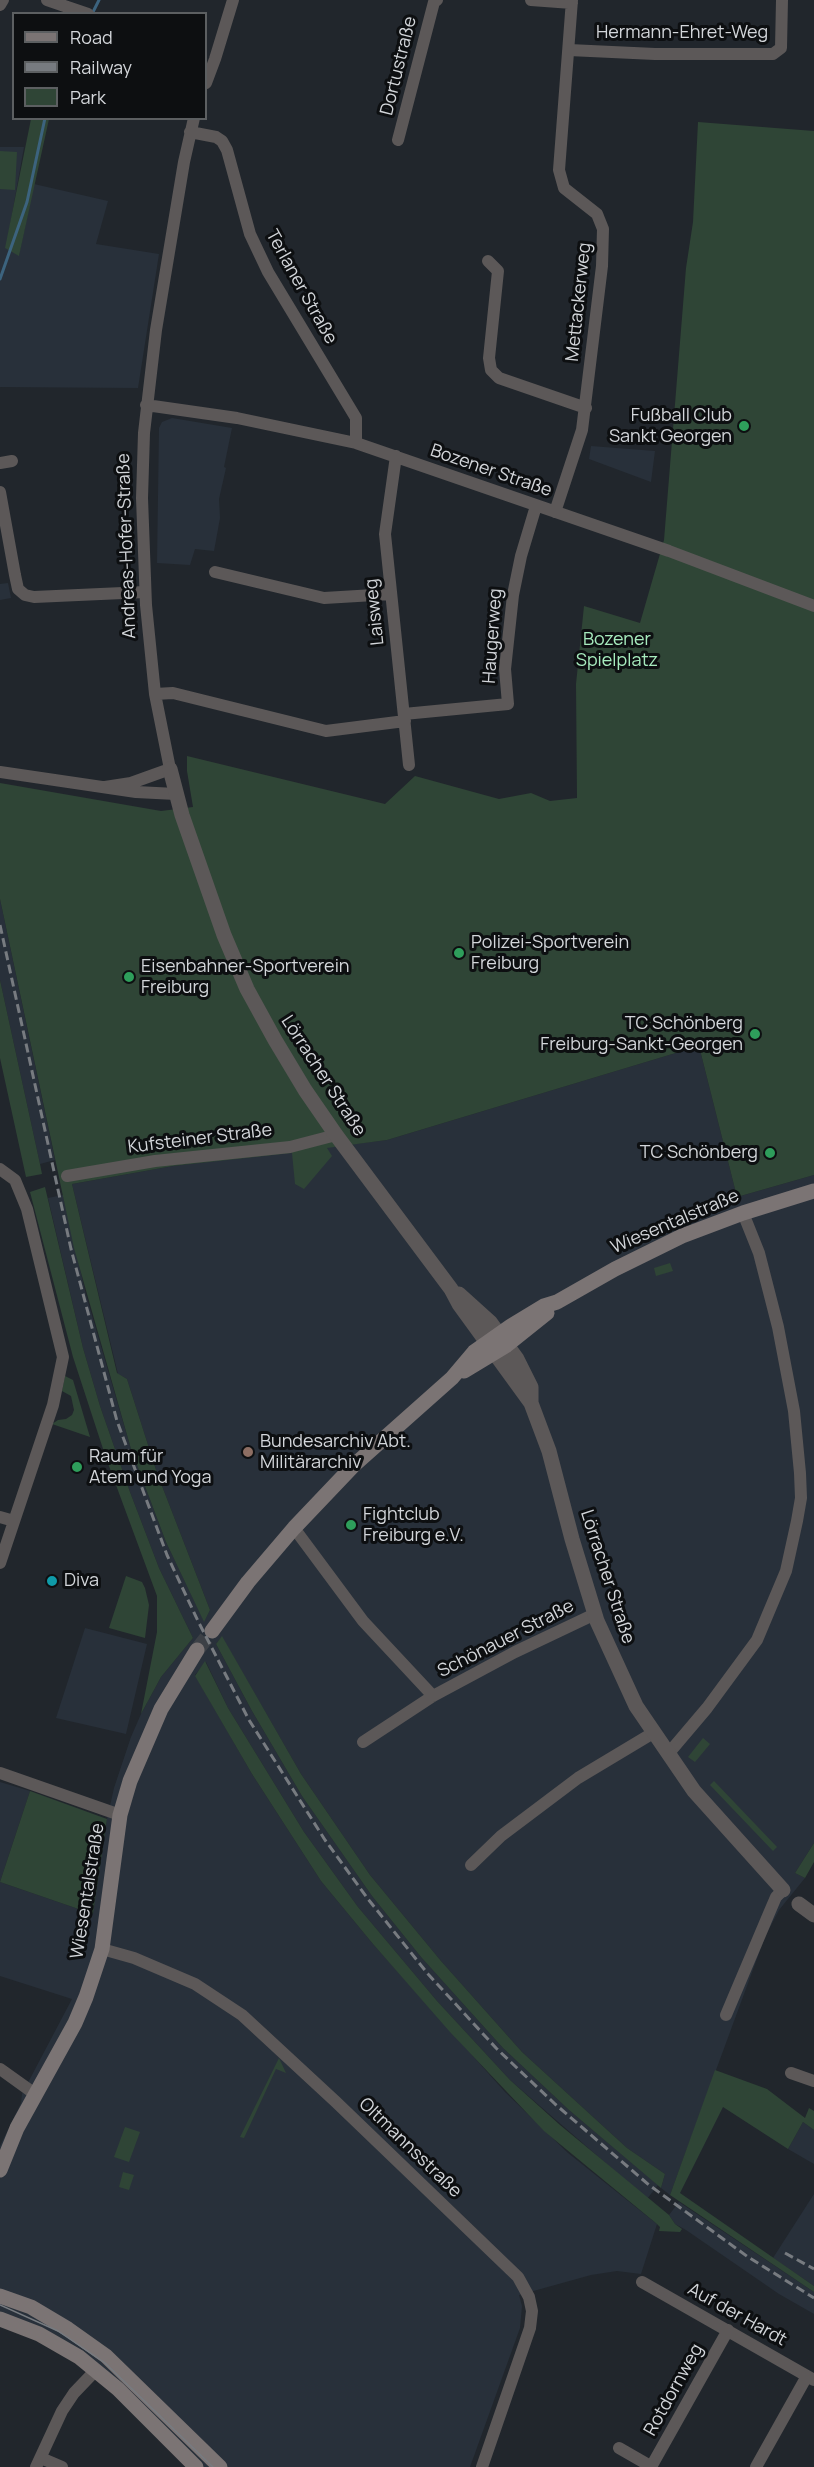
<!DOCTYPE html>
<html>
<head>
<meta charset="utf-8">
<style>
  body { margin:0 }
  #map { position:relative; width:814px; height:2467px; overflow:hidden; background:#21262c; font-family:Manrope,sans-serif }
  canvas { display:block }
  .legend { position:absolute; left:12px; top:12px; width:195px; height:108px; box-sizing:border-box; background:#0d0f11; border:2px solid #5c5f61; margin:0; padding:8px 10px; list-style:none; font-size:18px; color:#d3d6da }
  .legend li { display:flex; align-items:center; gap:12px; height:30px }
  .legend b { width:30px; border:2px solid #5c5f61 }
</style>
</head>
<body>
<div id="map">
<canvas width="814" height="2467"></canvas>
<ul class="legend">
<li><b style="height:8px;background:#7b7474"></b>Road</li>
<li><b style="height:8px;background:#777b80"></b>Railway</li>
<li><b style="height:16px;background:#2f4536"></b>Park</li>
</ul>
</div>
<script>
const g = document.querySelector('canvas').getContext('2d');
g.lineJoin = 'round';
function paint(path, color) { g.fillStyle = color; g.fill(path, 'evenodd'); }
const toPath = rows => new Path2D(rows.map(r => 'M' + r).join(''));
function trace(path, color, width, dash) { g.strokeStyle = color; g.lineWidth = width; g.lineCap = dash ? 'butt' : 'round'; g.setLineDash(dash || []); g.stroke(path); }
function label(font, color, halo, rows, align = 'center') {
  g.font = font + ' Manrope,sans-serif'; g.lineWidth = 6; g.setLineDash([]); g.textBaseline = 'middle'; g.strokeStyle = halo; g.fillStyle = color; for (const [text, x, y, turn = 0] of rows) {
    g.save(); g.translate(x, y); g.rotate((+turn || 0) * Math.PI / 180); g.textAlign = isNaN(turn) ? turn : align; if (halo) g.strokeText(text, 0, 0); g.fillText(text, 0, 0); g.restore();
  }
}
const built = toPath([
  [0,147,24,147,6,248,19,255,34,184,108,201,96,244,159,254,138,388,0,387],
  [172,418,232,428,224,467,226,468,219,499,220,518,214,551,195,549,190,565,157,563,159,428,162,422],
  [591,446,655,451,651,482,589,459],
  [8,583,11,598,0,600,0,584],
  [0,899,55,1160,40,1164,0,980],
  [699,1046,737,1197,814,1175,814,1843,795,1873,805,1878,779,1910,765,1937,670,2195,661,2188,665,2174,627,2148,522,2052,441,1961,370,1875,301,1774,222,1637,216,1644,252,1711,302,1796,372,1896,421,1957,503,2048,569,2110,658,2185,647,2199,510,2080,437,2001,358,1907,304,1832,228,1708,206,1662,195,1675,252,1774,321,1881,373,1944,505,2092,568,2153,657,2224,641,2274,617,2271,591,2275,519,2295,522,2306,520,2328,470,2467,201,2467,113,2381,0,2315,0,2146,21,2103,22,2094,72,1999,0,1976,0,1882,93,1914,107,1819,114,1788,131,1737,141,1714,161,1677,193,1638,159,1568,130,1492,100,1406,83,1348,48,1198,63,1195,86,1295,131,1449,166,1542,204,1621,210,1610,157,1473,127,1379,118,1374,72,1184,173,1166,387,1140],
  [85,1628,147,1644,126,1734,56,1718],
  [0,1782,30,1791,0,1882],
  [803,2122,814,2130,814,2164,788,2149],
  [814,2194,814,2286,773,2258],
  [679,2202,814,2292,814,2314,779,2294,686,2230,675,2224,669,2215]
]);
const green = toPath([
  [31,119,49,119,19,256,5,248],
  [698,122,814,131,814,1175,737,1197,699,1046,387,1140,327,1148,332,1156,304,1189,295,1184,292,1153,173,1166,72,1184,117,1373,127,1379,157,1473,210,1610,204,1622,166,1542,131,1449,74,1248,0,899,0,783,161,811,193,807,187,771,187,756,385,804,415,776,499,799,531,793,550,801,577,798,576,684,584,606,640,623,664,540,686,268,693,222],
  [0,151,17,152,15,190,0,189],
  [0,980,40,1164,42,1174,26,1177,0,1058],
  [45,1187,83,1348,100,1406,130,1492,159,1568,193,1638,161,1677,141,1714,157,1632,157,1596,106,1458,73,1357,30,1192],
  [670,1263,673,1271,656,1276,654,1268],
  [65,1376,73,1380,90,1437,52,1424,58,1420,66,1419,72,1415,74,1410,71,1396,62,1391],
  [126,1576,142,1582,145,1588,149,1605,145,1638,109,1628],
  [222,1636,301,1774,370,1875,441,1961,522,2052,627,2148,665,2174,661,2188,569,2110,503,2048,421,1957,372,1896,302,1796,252,1711,216,1644],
  [205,1661,228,1708,304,1832,358,1907,437,2001,510,2080,560,2125,669,2215,675,2224,682,2229,680,2232,659,2231,660,2227,657,2224,544,2131,450,2032,373,1944,321,1881,252,1774,195,1676],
  [703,1738,710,1744,695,1762,688,1757],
  [714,1781,777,1847,773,1851,710,1785],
  [30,1791,107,1819,93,1914,0,1882],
  [814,1843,814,1862,805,1878,795,1873],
  [279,2058,286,2073,276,2069,244,2138,240,2137],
  [715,2070,767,2089,805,2118,809,2108,814,2111,814,2130,803,2122,788,2149,723,2107,680,2193,814,2286,814,2292,670,2195],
  [125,2127,140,2132,129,2162,114,2157],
  [123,2172,134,2175,129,2190,119,2187]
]);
const stream = toPath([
  [92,14,99,0],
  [0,279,27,202,45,118]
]);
const secondaryTunnel = toPath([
  [197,1650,212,1631]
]);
const minor = toPath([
  [47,0,88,14],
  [531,0,572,3],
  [0,5,3,0],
  [569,50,655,54,773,54,781,48,782,0],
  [206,83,215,59,233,0],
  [190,132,216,137,222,141,227,150,250,234,268,272,356,418,356,443],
  [398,140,434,2,437,0],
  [488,261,498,271,489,358,491,370,499,378,586,408],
  [146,405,237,418,356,443,669,551,814,606],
  [396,456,385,534,409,765],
  [0,463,12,461],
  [0,492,15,575,18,589,25,595,34,597,145,592],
  [555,512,582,430,602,266,603,229,597,214,564,188,559,170,572,0],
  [215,572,324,598,391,594],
  [155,694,173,693,326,731,405,721],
  [404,714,508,704,505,669,513,595,521,556,536,506],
  [0,772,136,792,176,794],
  [105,787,131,783,170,769,155,694,146,605,142,498,144,433,156,330,184,162,194,118],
  [0,1169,15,1180,27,1209,63,1357,53,1405,0,1563],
  [67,1176,155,1161,290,1147,336,1135],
  [0,1517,14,1521],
  [294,1528,363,1621,433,1696],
  [363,1742,433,1696,515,1652,595,1614],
  [668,1754,707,1708,757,1640,786,1571,797,1521,801,1498,800,1473,794,1411,778,1327,759,1253,743,1213],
  [0,1773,120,1815],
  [471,1865,501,1836,578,1778,653,1733],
  [102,1949,134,1958,195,1984,242,2015,336,2102,518,2277,529,2297,532,2311,530,2328,482,2467],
  [726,2015,770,1911,776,1897,783,1890],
  [0,2069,35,2094],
  [791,2073,814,2081],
  [642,2282,814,2380],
  [619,2448,652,2467],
  [41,2458,62,2467],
  [36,2467,62,2411,74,2393,96,2370],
  [651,2467,728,2330],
  [756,2467,807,2376]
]);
const tertiary = toPath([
  [170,769,182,815,224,935,247,989,275,1040,305,1090,336,1135,451,1289,459,1304,531,1403,549,1451,572,1539,597,1621,636,1706,694,1791,783,1890],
  [459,1294,490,1322,517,1359,531,1387,531,1403],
  [799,1904,814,1915]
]);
const secondary = toPath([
  [464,1371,507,1345,547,1313],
  [212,1631,248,1582,294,1528,353,1466,452,1378,474,1352,511,1326,544,1306,557,1302,615,1269,682,1236,743,1213,814,1191],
  [0,2170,17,2128,75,2023,86,1997,102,1949,120,1815,130,1781,161,1709,197,1650],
  [0,2296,31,2307,68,2329,106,2356,220,2467],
  [0,2319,39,2334,79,2357,118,2389,196,2467]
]);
const tram = toPath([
  [0,2305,58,2331,105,2363,213,2467]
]);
const rail = toPath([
  [0,925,71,1249,117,1421,167,1555,198,1621,249,1720,325,1840,368,1899,428,1974,496,2048,555,2104,649,2185,748,2257,814,2298],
  [785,2253,814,2269]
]);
const markers = [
  [744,426,6,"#2e9e5b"],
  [459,953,6,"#2e9e5b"],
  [129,977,6,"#2e9e5b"],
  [755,1034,6,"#2e9e5b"],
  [770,1153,6,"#2e9e5b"],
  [248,1452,6,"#8d6e63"],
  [77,1467,6,"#2e9e5b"],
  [351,1525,6,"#2e9e5b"],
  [52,1581,6,"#0f9aa8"]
];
const streetNames = [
  ["Hermann-Ehret-Weg",682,33],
  ["Dortustraße",399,66,-76],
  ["Terlaner Straße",301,287,61],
  ["Mettackerweg",579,302,-84],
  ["Bozener Straße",491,471,19],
  ["Andreas-Hofer-Straße",127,546,-92],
  ["Laisweg",375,612,-96],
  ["Haugerweg",493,636,-86],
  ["Lörracher Straße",323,1076,57],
  ["Kufsteiner Straße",200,1139,-7],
  ["Wiesentalstraße",675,1222,-23],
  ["Lörracher Straße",607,1577,72],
  ["Schönauer Straße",506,1639,-27],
  ["Wiesentalstraße",88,1891,-81],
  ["Oltmannsstraße",410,2148,44],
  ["Auf der Hardt",737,2315,29],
  ["Rotdornweg",674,2390,-61]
];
const poiNames = [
  ["Fußball Club",732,416,"right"],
  ["Sankt Georgen",732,437,"right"],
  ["Polizei-Sportverein",471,943],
  ["Freiburg",471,964],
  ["Eisenbahner-Sportverein",141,967],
  ["Freiburg",141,988],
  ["TC Schönberg",743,1024,"right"],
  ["Freiburg-Sankt-Georgen",743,1045,"right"],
  ["TC Schönberg",758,1153,"right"],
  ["Bundesarchiv Abt.",260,1442],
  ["Militärarchiv",260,1463],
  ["Raum für",89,1457],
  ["Atem und Yoga",89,1478],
  ["Fightclub",363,1515],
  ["Freiburg e.V.",363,1536],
  ["Diva",64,1581]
];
const parkNames = [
  ["Bozener",617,640],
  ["Spielplatz",617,661]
];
paint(built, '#28303a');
paint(green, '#2f4536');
trace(stream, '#3c637e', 3);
trace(secondaryTunnel, '#3c4046', 15, [15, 8]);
trace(minor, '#5c5858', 12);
trace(tertiary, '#5c5858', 15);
trace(secondary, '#7b7474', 15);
trace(tram, '#777b80', 1.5);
trace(rail, '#777b80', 3, [9, 4.5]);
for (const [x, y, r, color] of markers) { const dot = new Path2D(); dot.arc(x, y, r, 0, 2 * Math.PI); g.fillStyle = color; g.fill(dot); trace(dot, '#0d0f11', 2); }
label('18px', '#d3d6da', '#0d0f11', streetNames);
label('18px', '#d3d6da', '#0d0f11', poiNames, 'left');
label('18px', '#a7ebbe', '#0d0f11', parkNames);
</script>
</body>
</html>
